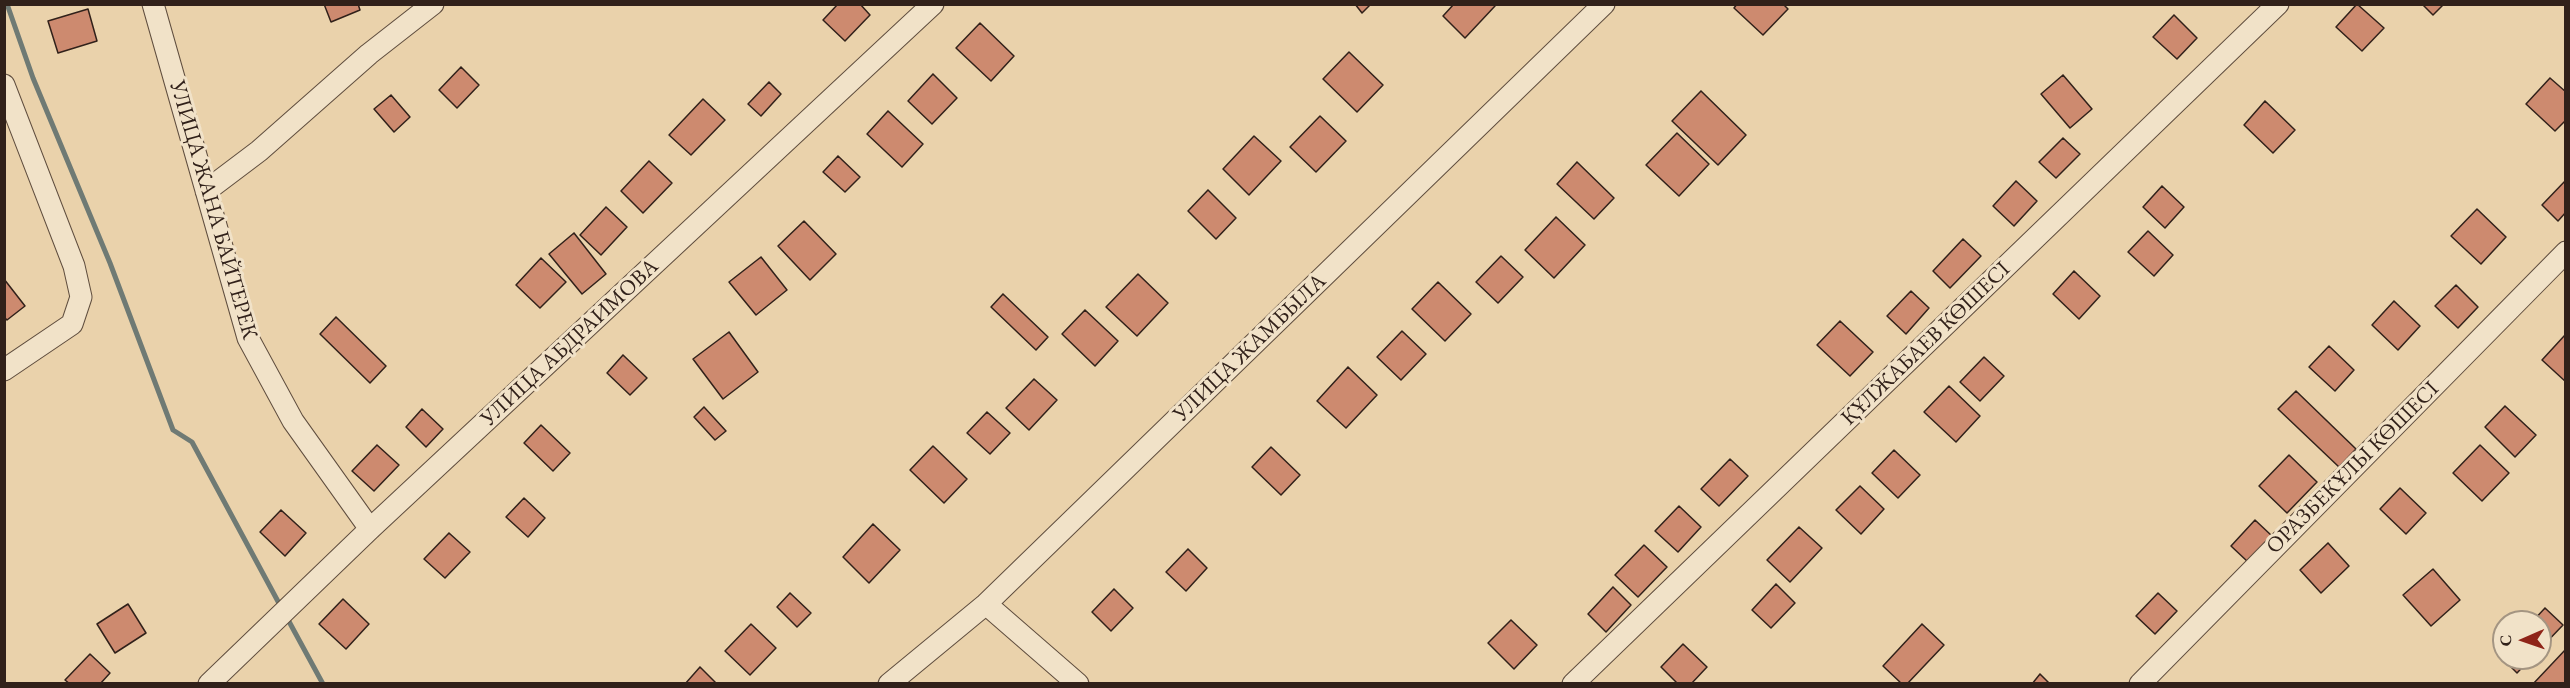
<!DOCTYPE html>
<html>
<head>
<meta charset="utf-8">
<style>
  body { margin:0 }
  #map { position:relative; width:2570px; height:688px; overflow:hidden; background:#ead2ab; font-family:"EB Garamond",serif }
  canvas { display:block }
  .frame { position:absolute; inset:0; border:6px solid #31211a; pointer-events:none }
  .north { position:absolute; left:2492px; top:610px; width:60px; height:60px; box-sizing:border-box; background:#f1e2c8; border:2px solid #a49582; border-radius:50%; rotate:268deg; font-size:16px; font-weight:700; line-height:24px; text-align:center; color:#31211a }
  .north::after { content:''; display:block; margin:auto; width:21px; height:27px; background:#8f2418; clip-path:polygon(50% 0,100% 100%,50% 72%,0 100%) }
</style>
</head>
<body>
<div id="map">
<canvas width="2570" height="688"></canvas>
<div class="frame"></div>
<div class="north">С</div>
</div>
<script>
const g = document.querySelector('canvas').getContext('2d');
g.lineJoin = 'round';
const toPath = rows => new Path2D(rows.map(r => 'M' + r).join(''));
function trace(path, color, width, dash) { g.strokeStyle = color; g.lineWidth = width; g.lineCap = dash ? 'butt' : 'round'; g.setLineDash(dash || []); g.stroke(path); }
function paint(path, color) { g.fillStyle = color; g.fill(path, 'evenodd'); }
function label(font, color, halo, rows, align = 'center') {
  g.font = font + ' "EB Garamond",serif'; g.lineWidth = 6; g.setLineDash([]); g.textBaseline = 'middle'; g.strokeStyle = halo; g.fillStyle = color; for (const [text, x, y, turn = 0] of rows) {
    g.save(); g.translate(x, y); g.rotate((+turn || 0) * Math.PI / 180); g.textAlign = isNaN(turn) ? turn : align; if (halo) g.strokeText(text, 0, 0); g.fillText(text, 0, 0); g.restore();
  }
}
const stream = toPath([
  [7,4,33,78,110,263,173,430,192,442,281,607],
  [286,616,323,684]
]);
const building = toPath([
  [324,4,358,4,360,10,331,22,324,4],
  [838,4,860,4,870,15,845,41,823,20,838,4],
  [1355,4,1371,4,1362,13,1355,4],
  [1454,4,1494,4,1495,6,1465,38,1443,16,1454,4],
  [1737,4,1783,4,1788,9,1763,35,1734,8,1737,4],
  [2357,4,2384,28,2362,51,2336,27,2357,4],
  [2422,4,2444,4,2433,15,2422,4],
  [88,9,97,41,58,53,48,21,88,9],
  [2174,15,2197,38,2177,59,2153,37,2174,15],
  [980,23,1014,56,991,81,956,48,980,23],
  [1349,52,1383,85,1357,112,1323,79,1349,52],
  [461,67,479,85,457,108,439,90,461,67],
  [933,74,957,98,932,124,908,101,933,74],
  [2063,75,2092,109,2070,128,2041,94,2063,75],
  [2550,78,2566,92,2566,120,2555,131,2526,104,2550,78],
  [769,82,781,94,761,116,748,104,769,82],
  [1701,91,1746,135,1718,165,1672,121,1701,91],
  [391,95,410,117,394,132,374,109,391,95],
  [703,99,725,120,691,155,669,135,703,99],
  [2265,101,2295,130,2273,153,2244,125,2265,101],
  [888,111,923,144,902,167,867,134,888,111],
  [1320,116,1346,141,1316,172,1290,147,1320,116],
  [1677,133,1709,164,1679,196,1646,165,1677,133],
  [1254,136,1281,161,1249,195,1223,169,1254,136],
  [2063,138,2080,154,2056,178,2039,162,2063,138],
  [838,156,860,177,845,192,823,172,838,156],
  [649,161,672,183,643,213,621,191,649,161],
  [1577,162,1614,198,1594,219,1557,184,1577,162],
  [2566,180,2566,212,2558,221,2542,205,2566,180],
  [2016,181,2037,201,2014,226,1993,206,2016,181],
  [2162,186,2184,207,2165,228,2143,207,2162,186],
  [1208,190,1236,218,1216,239,1188,211,1208,190],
  [606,207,627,227,601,255,580,235,606,207],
  [2477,209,2506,237,2481,264,2451,236,2477,209],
  [1556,217,1585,245,1554,278,1525,250,1556,217],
  [804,221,836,254,810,280,778,246,804,221],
  [2148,231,2173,255,2154,276,2128,252,2148,231],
  [574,233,606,274,582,294,549,254,574,233],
  [1963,239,1981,256,1950,288,1933,271,1963,239],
  [1501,256,1523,277,1498,303,1476,282,1501,256],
  [761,257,787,290,756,315,729,282,761,257],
  [541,258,566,282,540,308,516,285,541,258],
  [2074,271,2100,296,2079,319,2053,294,2074,271],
  [1138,274,1168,303,1137,336,1106,307,1138,274],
  [4,279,25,306,7,320,4,317,4,279],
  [1438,282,1471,314,1445,341,1412,309,1438,282],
  [2456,285,2478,307,2458,328,2435,306,2456,285],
  [1911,291,1929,308,1906,334,1887,316,1911,291],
  [1003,294,1048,337,1036,350,991,307,1003,294],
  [2394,301,2420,326,2398,350,2372,325,2394,301],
  [1085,310,1118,341,1095,366,1062,334,1085,310],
  [336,317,386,366,370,383,320,334,336,317],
  [1840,321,1873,352,1850,376,1817,345,1840,321],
  [1402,331,1426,354,1401,380,1377,357,1402,331],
  [729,332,758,372,723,399,693,359,729,332],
  [2565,335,2566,336,2566,382,2542,360,2565,335],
  [2329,346,2354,370,2335,391,2309,367,2329,346],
  [623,355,647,378,630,395,607,373,623,355],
  [1984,357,2004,376,1980,401,1960,382,1984,357],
  [1348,367,1377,395,1346,428,1317,401,1348,367],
  [1034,379,1057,400,1029,430,1006,408,1034,379],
  [1949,386,1980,416,1956,442,1924,412,1949,386],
  [2296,391,2356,449,2339,467,2278,409,2296,391],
  [2505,406,2536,435,2515,457,2485,427,2505,406],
  [704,407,726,431,715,440,694,417,704,407],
  [422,409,443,429,426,447,406,427,422,409],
  [987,412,1010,433,990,454,967,433,987,412],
  [541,425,570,453,553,471,524,443,541,425],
  [377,445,399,465,374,491,352,471,377,445],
  [2480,445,2509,473,2482,501,2453,473,2480,445],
  [933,446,967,479,944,503,910,470,933,446],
  [1271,447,1300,475,1281,495,1252,467,1271,447],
  [1894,450,1920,475,1898,498,1872,473,1894,450],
  [2289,455,2317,482,2287,513,2259,486,2289,455],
  [1730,459,1748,476,1719,506,1701,489,1730,459],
  [1860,486,1884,509,1861,534,1836,510,1860,486],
  [2400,488,2426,513,2406,534,2380,509,2400,488],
  [524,498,545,518,528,537,506,517,524,498],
  [1679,506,1701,527,1678,552,1655,531,1679,506],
  [281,510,306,533,285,556,260,532,281,510],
  [2255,520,2272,536,2248,562,2231,546,2255,520],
  [873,524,900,550,869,583,843,557,873,524],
  [1799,527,1822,548,1790,582,1767,560,1799,527],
  [449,533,470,552,445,578,424,559,449,533],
  [2328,543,2349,566,2321,593,2300,570,2328,543],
  [1644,545,1667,567,1638,597,1615,575,1644,545],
  [1188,549,1207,568,1186,591,1166,572,1188,549],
  [2433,569,2460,600,2431,626,2403,595,2433,569],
  [1776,584,1795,603,1771,628,1752,610,1776,584],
  [1613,587,1631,605,1606,632,1588,614,1613,587],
  [1114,589,1133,608,1111,631,1092,612,1114,589],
  [790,593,811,613,797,627,777,607,790,593],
  [2158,593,2177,611,2155,634,2136,616,2158,593],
  [343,599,369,624,346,649,319,624,343,599],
  [128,604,146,633,115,653,97,624,128,604],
  [2545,608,2563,625,2540,649,2540,622,2532,622,2545,608],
  [1511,620,1537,645,1514,669,1488,643,1511,620],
  [751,624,776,648,750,675,725,651,751,624],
  [1922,624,1944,645,1907,684,1902,684,1883,666,1922,624],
  [1683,644,1707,667,1691,684,1678,684,1661,667,1683,644],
  [2566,649,2566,684,2533,684,2566,649],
  [2504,651,2504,658,2531,658,2517,673,2500,656,2504,651],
  [90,654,110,673,100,684,70,684,65,680,90,654],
  [700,667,717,684,685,684,700,667],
  [2040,674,2050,684,2032,684,2040,674]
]);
const minor = toPath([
  [153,4,248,338,293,421,370,529],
  [4,85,74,266,81,297,72,324,4,370],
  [206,191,259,151,369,54,433,4],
  [986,604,1078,684],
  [209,684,370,529,933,4],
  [889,684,986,604,1604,4],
  [1573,684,2278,4],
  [2140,684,2566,252]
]);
const streetNames = [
  ["УЛИЦА ЖАНА БАЙТЕРЕК",213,210,74],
  ["УЛИЦА АБДРАИМОВА",570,343,-43],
  ["ҚҰЛЖАБАЕВ КӨШЕСІ",1926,344,-44],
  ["УЛИЦА ЖАМБЫЛА",1250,348,-44],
  ["ОРАЗБЕКҰЛЫ КӨШЕСІ",2353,468,-45]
];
trace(stream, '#6f7a74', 5);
paint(building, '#cd8a6f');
trace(building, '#31211a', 1.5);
trace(minor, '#5f4d3e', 23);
trace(minor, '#f1e2c8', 21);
label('22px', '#31211a', '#f1e2c8', streetNames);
</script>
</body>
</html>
